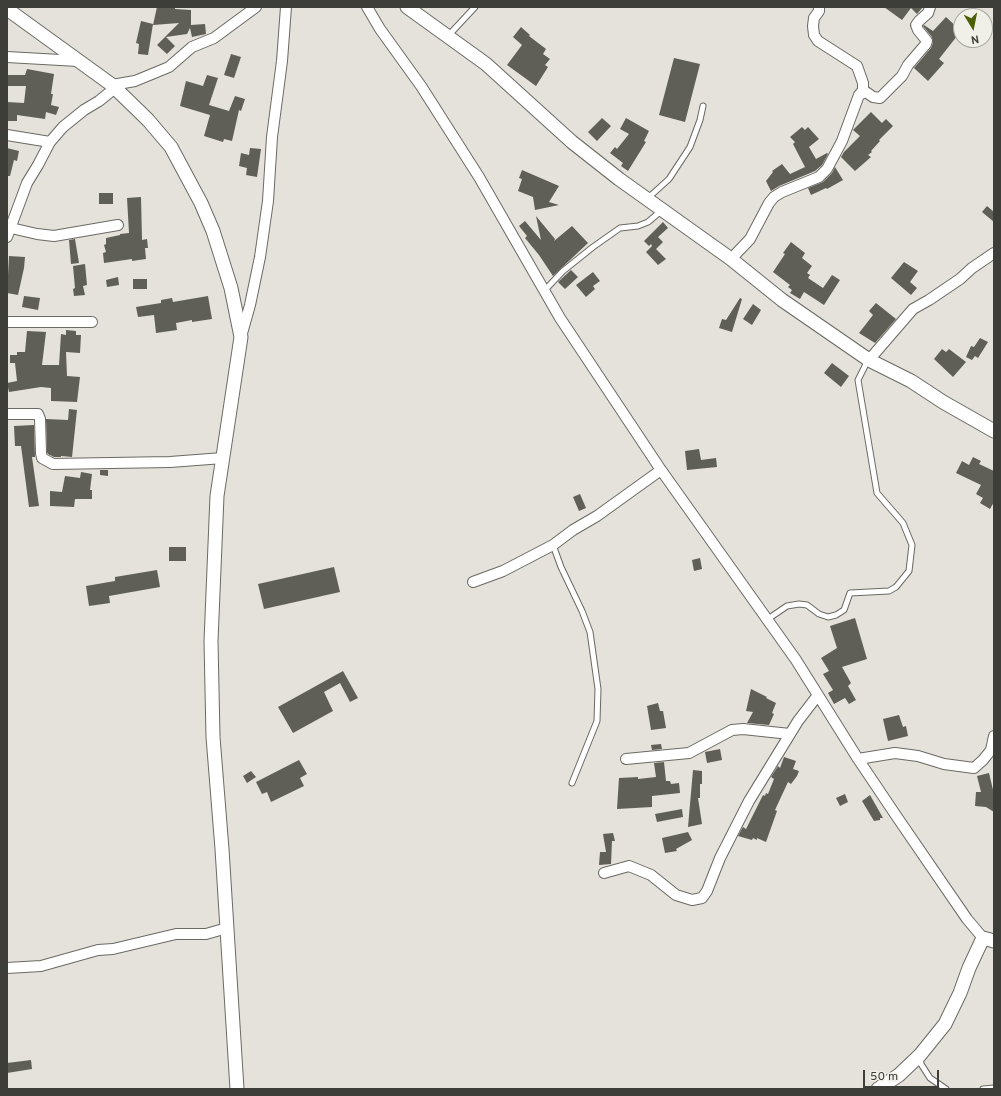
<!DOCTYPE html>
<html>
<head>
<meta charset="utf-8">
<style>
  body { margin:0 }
  #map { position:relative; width:1001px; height:1096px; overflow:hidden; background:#e4e2db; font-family:Overpass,sans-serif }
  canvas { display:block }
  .frame { position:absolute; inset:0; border:8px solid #3d3d39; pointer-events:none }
  .north { position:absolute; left:953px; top:8px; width:40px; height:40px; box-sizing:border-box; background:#f1f0e8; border:1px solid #a9a8a2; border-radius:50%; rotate:170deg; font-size:11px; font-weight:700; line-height:16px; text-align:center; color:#3d3d39 }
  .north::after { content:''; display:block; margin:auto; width:14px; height:18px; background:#4c5f06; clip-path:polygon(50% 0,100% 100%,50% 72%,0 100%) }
  .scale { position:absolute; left:863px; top:1070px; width:76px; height:18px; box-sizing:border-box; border:2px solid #3d3d39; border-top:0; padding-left:5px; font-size:12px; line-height:14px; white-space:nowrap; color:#3d3d39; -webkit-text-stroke:3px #f1f0e8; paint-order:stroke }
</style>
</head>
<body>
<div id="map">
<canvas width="1001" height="1096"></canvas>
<div class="frame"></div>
<div class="north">N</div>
<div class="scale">50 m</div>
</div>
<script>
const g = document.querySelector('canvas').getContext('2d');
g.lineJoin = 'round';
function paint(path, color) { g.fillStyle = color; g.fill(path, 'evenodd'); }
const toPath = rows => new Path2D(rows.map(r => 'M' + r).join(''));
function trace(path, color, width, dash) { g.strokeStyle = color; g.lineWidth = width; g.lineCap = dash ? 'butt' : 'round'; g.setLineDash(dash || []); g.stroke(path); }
const building = toPath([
  [157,7,175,7,175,9,191,10,191,25,205,24,206,34,192,37,190,28,187,34,166,37,175,46,167,54,157,45,179,23,153,25],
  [884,7,923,7,917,14,911,8,902,20],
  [946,17,961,31,939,59,944,63,928,81,914,68,931,48,933,43,932,37,923,26,924,25,933,31],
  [141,21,153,24,148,55,138,54,139,44,136,43],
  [521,27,530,35,529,36,546,49,543,54,550,59,545,65,548,67,536,86,507,65,522,45,513,37],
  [231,54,241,57,234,78,224,75],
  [674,58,700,64,685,122,659,115],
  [27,69,54,74,51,94,53,94,51,105,59,107,56,115,46,112,45,119,17,115,17,121,7,121,7,102,24,103,26,86,7,86,7,75,25,75],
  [207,75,218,78,209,105,229,111,235,96,245,99,241,111,239,110,232,141,224,139,223,142,204,136,210,115,180,106,186,81,203,86],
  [871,112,882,123,886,119,893,126,879,140,880,141,871,151,872,152,868,155,871,157,855,171,841,157,844,152,860,136,853,130],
  [602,118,611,126,597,141,588,132],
  [626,118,649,131,644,141,646,142,628,171,621,166,623,163,610,153,615,147,617,149,629,134,620,129],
  [802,127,805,130,808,127,819,139,809,147,816,159,827,153,828,154,822,165,815,171,779,186,771,191,766,181,773,172,772,171,782,164,790,174,805,167,793,144,795,142,790,137],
  [7,148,19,151,17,161,14,160,10,176,7,176],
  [250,148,261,149,257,177,246,175,247,168,239,166,241,153,249,155],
  [835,167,843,180,827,189,826,188,811,195,808,188,823,182,832,173],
  [522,170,559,186,549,202,559,205,535,210,533,197,518,191,522,179,519,178],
  [99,193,113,193,113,204,99,204],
  [141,197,142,240,147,239,148,248,145,248,146,259,132,261,132,259,104,263,103,253,106,252,104,245,106,244,106,238,120,235,120,234,129,233,127,198],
  [987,206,994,212,994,222,982,212],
  [536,216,555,239,554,241,572,226,588,243,553,276,539,255,525,238,527,236,519,226,525,221,541,240],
  [663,222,668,228,658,237,663,242,656,249,666,259,658,265,646,252,652,246,651,244,649,246,644,241],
  [75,239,79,263,71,264,69,240],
  [791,242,805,253,802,258,812,266,807,273,810,275,808,278,823,288,832,275,840,280,824,305,804,292,800,299,790,293,792,290,788,287,790,285,773,272,785,254,783,253],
  [9,256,25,257,24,268,18,295,7,293],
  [904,262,918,271,910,282,917,288,911,295,891,278],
  [85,264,87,285,83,286,85,295,74,296,73,289,75,288,73,266],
  [571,270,578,277,565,289,558,282],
  [593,272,600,281,593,286,595,289,586,297,576,285],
  [118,277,119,285,107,287,106,280],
  [133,279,147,279,147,289,133,289],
  [24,296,40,298,38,310,22,307],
  [208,296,212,319,192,322,192,320,176,323,177,330,156,333,154,315,138,317,136,307,161,303,161,300,172,298,173,302],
  [740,298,742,299,732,332,719,328,722,319,726,320],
  [876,303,896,319,875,343,859,333,873,315,869,311],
  [753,304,761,310,752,325,743,319],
  [66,330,76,331,76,335,81,335,80,353,66,352,67,376,80,377,77,402,51,401,51,388,41,387,9,392,7,383,17,381,15,363,10,363,10,355,17,355,17,352,25,352,27,331,46,332,42,365,59,365,61,334,66,335],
  [980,338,988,342,978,358,975,356,972,360,966,357,971,346,974,347],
  [942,349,946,352,949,349,966,362,953,377,934,359],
  [832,363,849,376,841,387,824,373],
  [69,409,77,410,72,457,61,456,61,457,54,457,48,454,47,452,46,419,68,420],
  [34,425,35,457,32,457,39,506,29,507,21,446,15,446,14,426],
  [699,449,701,460,716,458,717,467,687,470,685,451],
  [973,457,981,461,979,464,994,471,994,502,990,509,980,503,983,498,976,494,981,485,956,473,962,461,969,465],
  [100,470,108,470,108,476,100,475],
  [81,472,92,474,90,490,92,490,92,499,75,499,74,507,50,506,50,491,62,492,65,476,80,478],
  [580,494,586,508,579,511,573,497],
  [169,547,186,547,186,561,169,561],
  [700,558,702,569,694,571,692,560],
  [334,567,340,592,264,609,258,584],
  [157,570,160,587,109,596,110,603,89,606,86,586,115,581,115,577],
  [855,618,867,659,842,667,851,683,848,686,856,700,849,704,845,698,834,704,828,693,833,690,823,674,829,671,821,658,837,648,830,626],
  [343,671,358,698,350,702,340,683,324,692,333,711,293,733,278,707],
  [751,689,767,697,766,698,776,703,772,713,774,714,769,725,747,723,753,712,746,711],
  [658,703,660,711,663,711,666,728,651,730,647,706],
  [899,715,903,727,906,726,908,736,888,741,883,719],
  [661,744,662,749,652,750,651,745],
  [720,749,722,760,707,763,705,752],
  [784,757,796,761,793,769,799,771,797,776,791,784,788,782,775,810,777,811,766,842,757,838,757,840,753,838,752,840,738,836,743,827,746,829,763,795,765,796,766,793,768,794,774,779,771,777,778,766,780,768],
  [299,760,307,774,300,778,304,786,271,802,267,792,262,794,256,782],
  [664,762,666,781,670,781,671,784,679,783,680,793,652,796,652,807,617,809,619,778,638,777,638,779,656,777,654,763],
  [693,770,702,771,702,784,700,784,700,798,698,798,702,824,688,827],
  [251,771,256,777,247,783,243,776],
  [989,773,994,794,994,812,986,807,975,806,976,792,981,792,977,776],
  [845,794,848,802,840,806,836,798],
  [870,795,883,818,880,818,880,820,874,821,862,801],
  [682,809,683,817,657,822,655,814],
  [688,832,692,840,676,849,677,851,665,853,662,838],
  [613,833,615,841,612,841,611,864,599,865,600,852,606,852,603,834],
  [31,1060,32,1069,7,1073,7,1063]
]);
const service = toPath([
  [448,36,475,7],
  [648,198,669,179,690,147,700,120,703,106],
  [544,291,563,271,593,247,620,228,638,226,648,222,661,211],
  [553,545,561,567,582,611,590,632,598,689,597,721,572,783],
  [768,619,787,606,799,604,807,605,819,614,828,617,836,615,844,610,850,593,889,591,896,587,909,571,912,545,903,523,877,493,858,380,868,360],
  [920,1057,921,1064,930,1078,946,1089],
  [983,1089,994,1088]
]);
const minor = toPath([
  [367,7,380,29,421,86,479,177,560,318,661,470,796,660,858,759,897,817,967,919,983,938],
  [7,57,78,61],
  [112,85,135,81,169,67,192,47,214,38,256,7],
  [859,95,866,92,873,97,880,98,902,76,908,65,926,44,927,41,918,30,916,25,919,21,928,13,930,7],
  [7,135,50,142],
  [11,228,37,234,54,236,118,225],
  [7,237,27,183,38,165,50,142,63,127,84,110,99,101,115,88],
  [731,259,750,239,769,203,774,197,782,192,819,177,827,169,842,141,859,95,863,90,863,83,857,66,818,41,814,35,813,26,814,18,819,11,819,7],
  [7,322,92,322],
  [241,337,250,305,260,257,268,201,272,137,282,61,286,7],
  [869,360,913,309,929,300,960,279,972,268,994,253],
  [7,414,38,414,40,419,41,453,42,458,53,464,170,462,223,458],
  [473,582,503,571,553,545,573,530,597,516,661,470],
  [626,759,689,753,732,730,743,729,790,734],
  [858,759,895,753,918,756,944,764,974,768,983,760,991,750,994,736],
  [604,873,629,866,651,875,676,895,692,900,702,898,707,891,720,858,749,801,798,721,818,695],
  [7,968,41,966,98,950,113,949,176,934,206,934,227,928]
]);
const tertiary = toPath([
  [407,7,486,64,572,142,619,179,731,259,782,300,869,360,911,381,943,402,994,431],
  [7,9,112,85,148,120,171,147,201,203,213,231,231,288,241,337,217,496,211,641,213,737,222,849,237,1089],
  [878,1089,899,1075,920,1055,945,1024,960,993,969,968,983,938,994,941]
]);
paint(building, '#5f5e57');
trace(service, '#6b6963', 7);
trace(minor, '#6b6963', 12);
trace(tertiary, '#6b6963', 15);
trace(service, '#fff', 5);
trace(minor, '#fff', 10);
trace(tertiary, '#fff', 13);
</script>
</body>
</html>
